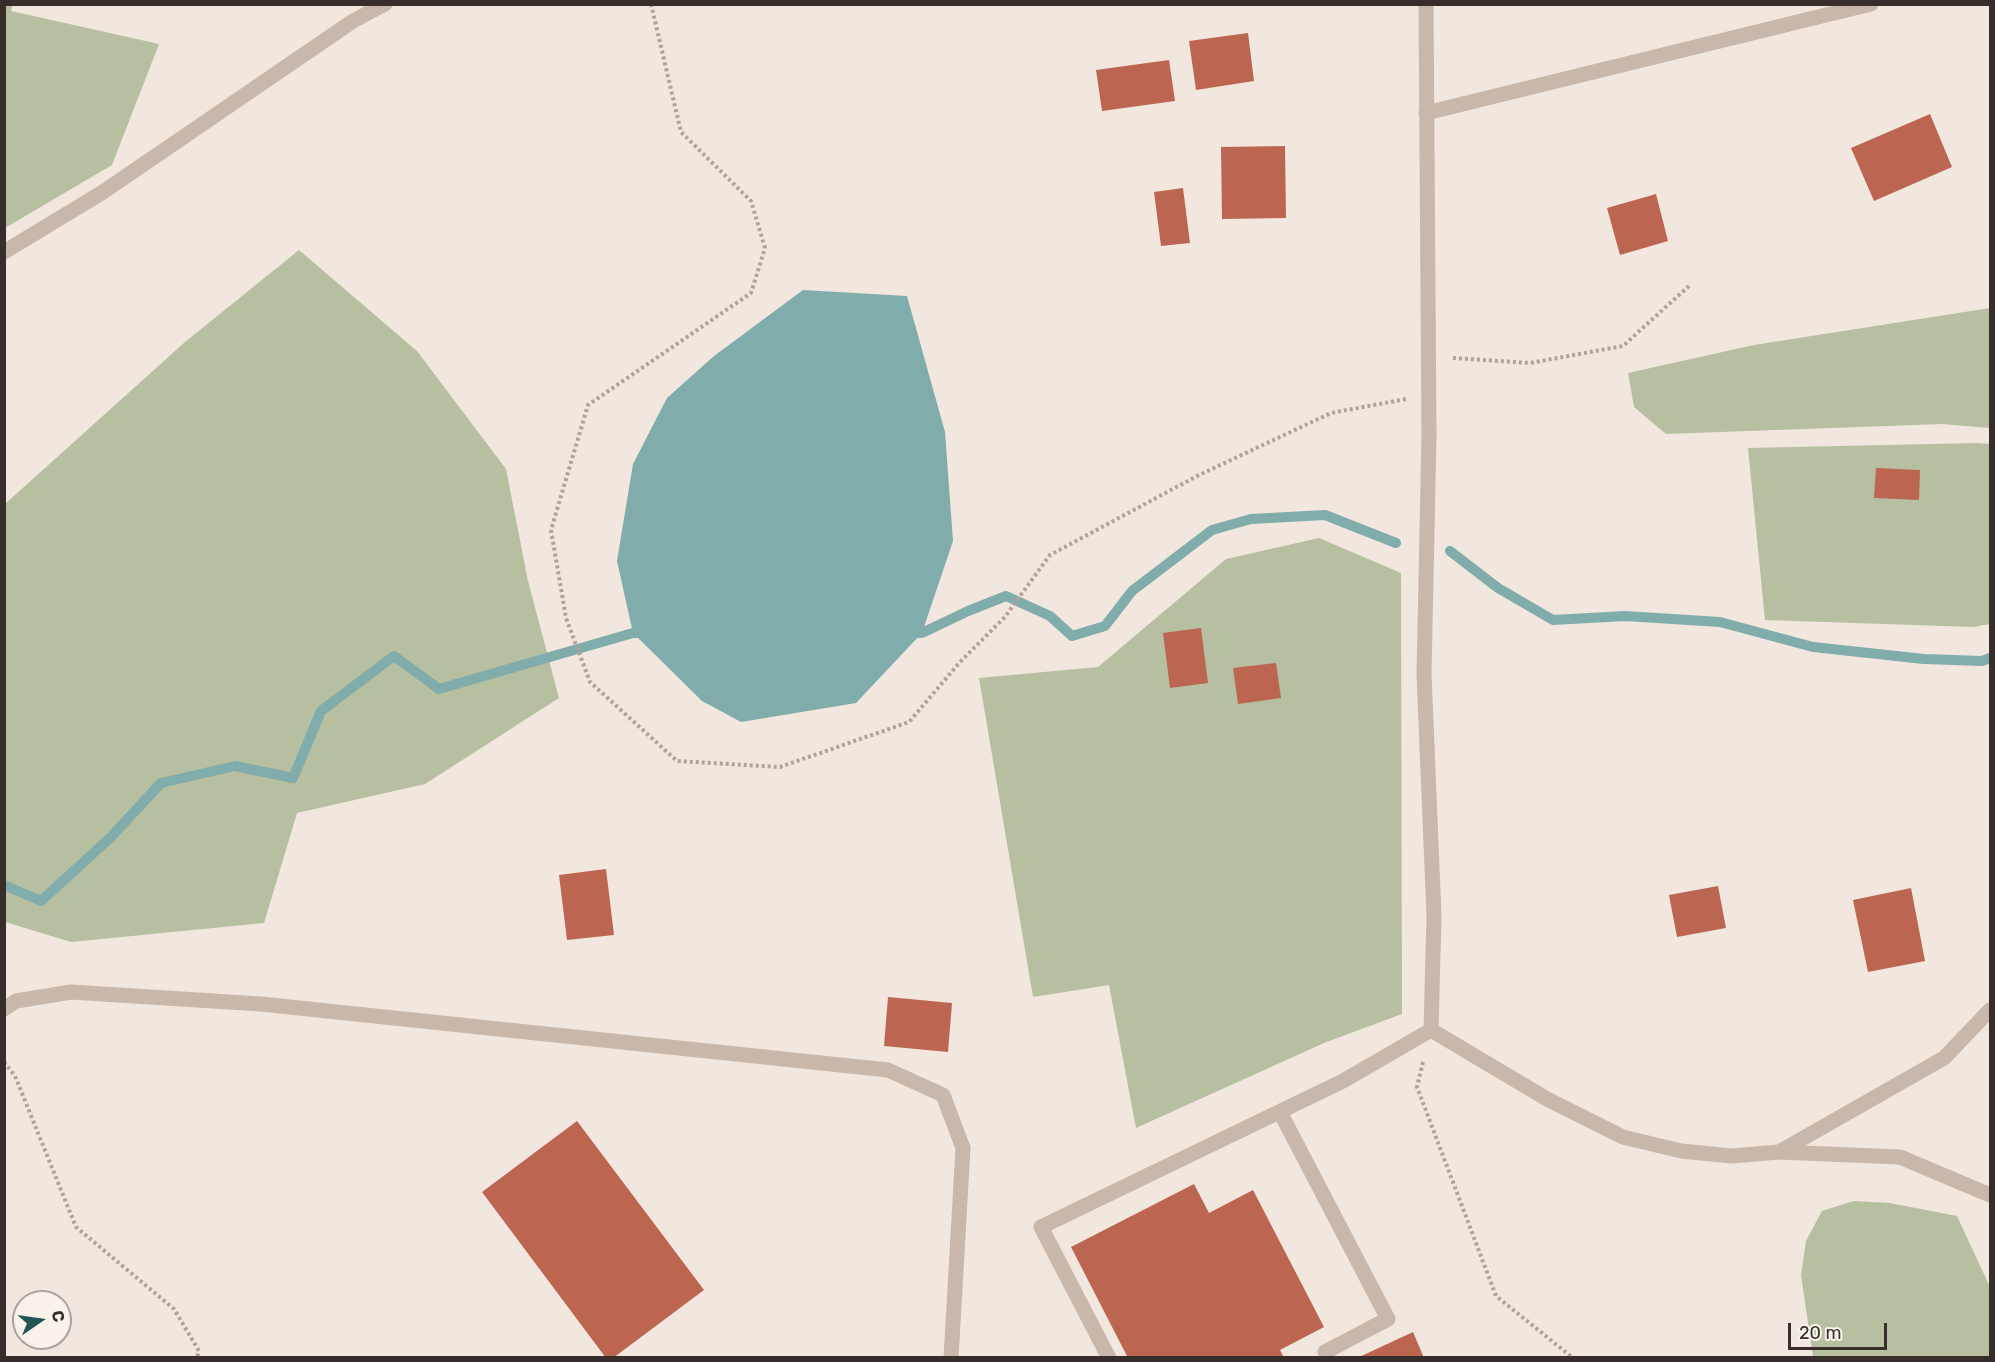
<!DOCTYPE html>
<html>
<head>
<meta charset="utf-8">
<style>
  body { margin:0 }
  #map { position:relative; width:1995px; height:1362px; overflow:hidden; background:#f1e7df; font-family:Rubik,sans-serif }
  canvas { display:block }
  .frame { position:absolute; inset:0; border:6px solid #372d2a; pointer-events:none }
  .north { position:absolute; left:12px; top:1290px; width:60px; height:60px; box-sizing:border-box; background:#f9f2eb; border:2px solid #aba39e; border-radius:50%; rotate:77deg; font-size:16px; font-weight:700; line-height:24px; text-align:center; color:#372d2a }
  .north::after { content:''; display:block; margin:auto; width:21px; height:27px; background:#235455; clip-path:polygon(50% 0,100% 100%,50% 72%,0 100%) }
  .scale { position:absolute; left:1788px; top:1323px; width:99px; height:27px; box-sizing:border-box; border:3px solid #372d2a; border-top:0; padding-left:8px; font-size:18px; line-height:21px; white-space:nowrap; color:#372d2a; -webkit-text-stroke:4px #f9f2eb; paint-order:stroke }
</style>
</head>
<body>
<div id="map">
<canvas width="1995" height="1362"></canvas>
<div class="frame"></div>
<div class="north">С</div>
<div class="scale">20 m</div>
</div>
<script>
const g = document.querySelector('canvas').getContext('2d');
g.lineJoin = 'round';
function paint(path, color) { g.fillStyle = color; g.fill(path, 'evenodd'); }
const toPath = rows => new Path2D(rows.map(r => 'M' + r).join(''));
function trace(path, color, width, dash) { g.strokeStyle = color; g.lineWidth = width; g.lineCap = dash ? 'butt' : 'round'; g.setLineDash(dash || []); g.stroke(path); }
const green = toPath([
  [5,4,13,5,11,11,159,44,112,165,5,228],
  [299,250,417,351,506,469,528,581,559,698,425,784,297,813,264,923,71,942,5,922,5,504,185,342],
  [1990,308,1990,428,1942,424,1666,434,1634,407,1628,373,1754,345],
  [1977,443,1990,444,1990,624,1973,627,1765,620,1748,448],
  [1319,538,1401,573,1402,1014,1324,1043,1136,1128,1109,985,1033,997,979,678,1098,667,1226,559],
  [1854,1201,1890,1203,1957,1216,1990,1287,1990,1357,1813,1357,1801,1275,1806,1241,1822,1211]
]);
const water = toPath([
  [803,290,907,296,945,432,953,541,922,633,856,703,741,722,702,701,633,633,617,561,633,464,667,398,714,356]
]);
const stream = toPath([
  [1450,551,1498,588,1553,620,1625,616,1720,622,1813,647,1924,659,1982,661,1990,658],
  [910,633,922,633,968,611,1006,596,1050,616,1072,636,1105,626,1132,591,1212,530,1251,519,1325,515,1396,543],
  [4,885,41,901,111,837,161,783,235,766,293,778,321,711,394,656,439,689,633,633,646,633]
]);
const building = toPath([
  [1248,33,1254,81,1196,90,1189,41],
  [1169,60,1175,101,1102,111,1096,70],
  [1930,114,1952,167,1874,201,1851,148],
  [1285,146,1286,218,1222,219,1221,147],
  [1183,188,1190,243,1161,246,1154,192],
  [1656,194,1668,241,1620,255,1607,208],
  [1876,468,1920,470,1919,500,1874,498],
  [1201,628,1208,683,1170,688,1163,633],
  [1276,663,1281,698,1238,704,1233,668],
  [606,869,614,935,567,940,559,875],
  [1718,886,1726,928,1677,937,1669,895],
  [1911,888,1925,961,1868,972,1853,900],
  [888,997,952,1003,948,1052,884,1046],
  [577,1121,704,1290,613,1358,606,1358,482,1192],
  [1194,1184,1209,1213,1253,1190,1324,1327,1280,1350,1284,1358,1128,1358,1071,1247],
  [1413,1332,1424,1358,1357,1358]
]);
const path = toPath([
  [651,4,681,132,751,201,765,248,751,293,588,405,551,530,566,618,590,682,677,761,780,767,909,722,960,662,1004,618,1050,555,1197,476,1331,413,1406,399],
  [1453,358,1530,363,1623,346,1690,285],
  [4,1062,15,1076,76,1227,174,1309,199,1351,197,1358],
  [1423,1062,1417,1087,1496,1296,1573,1358]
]);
const minor = toPath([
  [1426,4,1429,435,1424,674,1434,916,1431,1030],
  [1426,113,1871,4],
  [4,252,103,192,353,21,385,4],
  [4,1009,16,1001,71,992,261,1004,888,1070,943,1095,963,1148,951,1358],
  [1431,1030,1547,1099,1623,1137,1681,1151,1732,1156,1779,1152,1944,1058,1990,1010],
  [1280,1112,1388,1319,1325,1352,1328,1358],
  [1779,1152,1900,1157,1990,1195],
  [1109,1358,1041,1227,1343,1081,1431,1030]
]);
paint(green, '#b6bfa0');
paint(water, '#80acab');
trace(stream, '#80acab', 10);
paint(building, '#bc6651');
trace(path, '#b4a196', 4, [3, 3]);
trace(minor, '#c8b7ab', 15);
</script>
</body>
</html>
